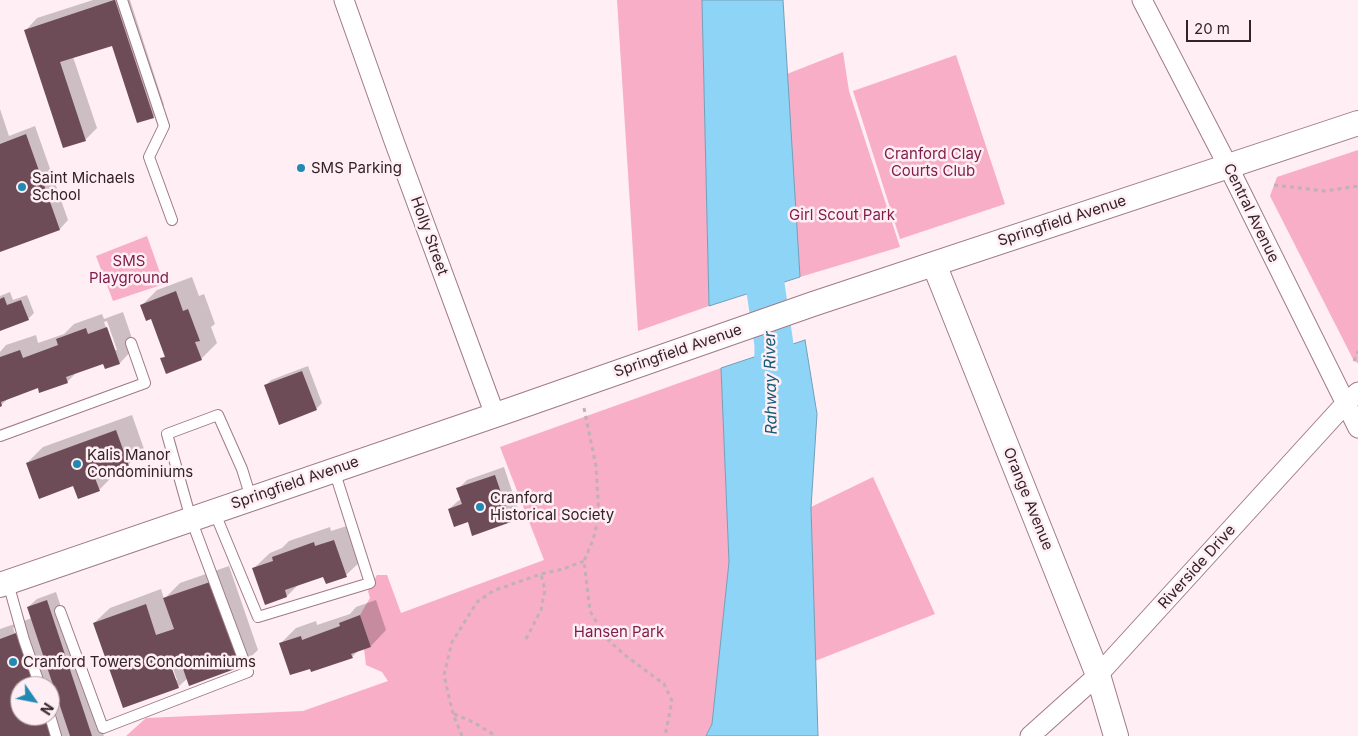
<!DOCTYPE html>
<html>
<head>
<meta charset="utf-8">
<style>
  body { margin:0 }
  #map { position:relative; width:1358px; height:736px; overflow:hidden; background:#ffeef3; font-family:Inter,sans-serif }
  canvas { display:block }
  .north { position:absolute; left:10px; top:676px; width:50px; height:50px; box-sizing:border-box; background:#ffeef3; border:1px solid #ad9da1; border-radius:50%; rotate:123deg; font-size:14px; font-weight:700; line-height:20px; text-align:center; color:#322327 }
  .north::after { content:''; display:block; margin:auto; width:18px; height:22px; background:#218ab2; clip-path:polygon(50% 0,100% 100%,50% 72%,0 100%) }
  .scale { position:absolute; left:1186px; top:20px; width:65px; height:22px; box-sizing:border-box; border:2px solid #322327; border-top:0; padding-left:6px; font-size:15px; line-height:18px; white-space:nowrap; color:#322327; -webkit-text-stroke:4px #ffeef3; paint-order:stroke }
</style>
</head>
<body>
<div id="map">
<canvas width="1358" height="736"></canvas>
<div class="north">N</div>
<div class="scale">20 m</div>
</div>
<script>
const g = document.querySelector('canvas').getContext('2d');
g.lineJoin = 'round';
function paint(path, color) { g.fillStyle = color; g.fill(path, 'evenodd'); }
const toPath = rows => new Path2D(rows.map(r => 'M' + r).join(''));
function trace(path, color, width, dash) { g.strokeStyle = color; g.lineWidth = width; g.lineCap = dash ? 'butt' : 'round'; g.setLineDash(dash || []); g.stroke(path); }
function label(font, color, halo, rows, align = 'center') {
  g.font = font + ' Inter,sans-serif'; g.lineWidth = 5; g.setLineDash([]); g.textBaseline = 'middle'; g.strokeStyle = halo; g.fillStyle = color; for (const [text, x, y, turn = 0] of rows) {
    g.save(); g.translate(x, y); g.rotate((+turn || 0) * Math.PI / 180); g.textAlign = isNaN(turn) ? turn : align; if (halo) g.strokeText(text, 0, 0); g.fillText(text, 0, 0); g.restore();
  }
}
const green = toPath([
  [617,0,702,0,709,306,638,331],
  [843,52,849,91,900,247,800,277,787,74],
  [956,55,1005,204,900,239,853,91],
  [1358,150,1358,363,1354,361,1270,196,1277,177],
  [147,236,164,284,113,301,96,256],
  [721,368,729,562,712,724,706,736,126,736,146,718,303,711,388,681,382,672,366,665,364,649,371,647,360,615,370,598,368,591,377,575,387,575,401,613,544,560,500,447],
  [873,477,935,614,815,661,811,507]
]);
const water = toPath([
  [702,0,783,0,800,277,709,306,702,0],
  [805,340,817,414,811,508,818,736,706,736,712,724,729,562,721,368,805,340]
]);
const shadow = toPath([
  [93,0,130,0,164,105,153,117,112,44,73,57,97,128,85,140,26,30,37,18],
  [0,109,9,136,35,126,68,220,60,229,0,250],
  [192,277,199,296,204,294,215,324,211,327,217,343,201,359,162,359,166,355,152,317,142,305,157,290],
  [10,292,13,300,27,295,34,313,28,319,0,330,0,296],
  [123,312,135,347,120,363,106,368,104,362,77,372,67,382,39,387,10,397,0,406,0,352,6,345,36,335,38,343,64,334,74,324,102,314,104,319],
  [107,321,117,350,114,350,104,322],
  [308,366,322,403,316,409,265,386,271,380],
  [132,415,144,449,128,465,114,470,115,474,99,490,74,485,27,463,43,447],
  [504,467,519,512,510,521,469,520,449,509,458,501,462,499,458,489,467,480],
  [350,525,362,560,346,575,324,576,298,585,287,596,265,603,254,568,270,553,282,548,289,541,330,527,331,531],
  [229,566,258,650,242,665,188,678,178,687,94,623,110,608,161,589,164,599,180,583],
  [170,660,177,680,175,680,168,661],
  [56,592,104,736,53,736,50,716,50,686,36,686,15,627,13,628,33,686,20,686,20,716,43,716,50,736,0,736,0,629,32,618,28,607,37,599],
  [376,600,386,630,371,646,359,650,352,657,310,667,280,644,296,628,316,621,317,625,350,614,356,607]
]);
const river = toPath([
  [758,237,774,345,773,404]
]);
const building = toPath([
  [114,0,115,0,154,118,137,123,112,46,60,62,86,141,63,148,24,30],
  [26,134,60,230,0,252,0,144],
  [176,291,183,311,188,309,200,341,195,342,202,360,166,374,160,358,165,357,151,319,146,321,140,305],
  [4,297,7,305,21,300,29,320,0,331,0,299],
  [107,327,120,364,105,369,103,364,66,377,68,383,39,393,38,388,1,402,2,406,0,407,0,357,20,350,23,358,58,345,56,339,86,328,88,334],
  [302,371,317,410,279,425,264,385],
  [116,430,129,466,95,478,100,491,78,499,73,486,39,499,26,463],
  [495,475,511,522,472,536,468,522,454,527,448,509,462,504,456,488],
  [334,540,347,577,326,584,323,577,285,590,287,597,265,605,252,568,273,561,272,557,314,542,315,546],
  [213,581,243,666,189,686,181,663,186,661,184,655,165,662,167,668,171,666,179,688,123,708,93,623,146,604,156,635,174,629,163,598],
  [47,600,92,736,70,736,27,607],
  [360,615,371,647,351,654,353,658,311,672,310,669,290,675,279,643,301,636,302,640,340,626,339,623],
  [16,633,34,686,20,686,20,716,44,716,51,736,0,736,0,639]
]);
const path = toPath([
  [1274,185,1325,191,1358,186],
  [1354,361,1358,351],
  [584,408,596,466,599,516,593,540,584,561,590,611,606,638,626,656,664,684,672,701,665,736],
  [526,639,541,610,545,590,541,574],
  [454,714,473,722,496,736],
  [462,736,453,714,444,675,452,642,477,602,493,591,541,574,563,569,584,561]
]);
const service = toPath([
  [122,0,164,126,149,157,172,220],
  [0,436,145,383,131,343],
  [214,511,258,617,370,583,334,470],
  [8,583,24,640,40,686],
  [60,611,103,728,248,672,191,519,167,434,218,415,242,469,251,498],
  [50,716,56,736]
]);
const minor = toPath([
  [344,0,394,141,495,415],
  [1142,0,1228,166,1358,428],
  [1030,736,1098,675,1345,404,1358,392]
]);
const tertiary = toPath([
  [934,264,1098,675,1116,736],
  [0,585,513,409,813,304,1358,123]
]);
const markers = [
  [301,168,5,"#218ab2"],
  [22,187,5,"#218ab2"],
  [77,464,5,"#218ab2"],
  [480,507,5,"#218ab2"],
  [13,662,5,"#218ab2"]
];
const parkNames = [
  ["Cranford Clay",933,154],
  ["Courts Club",933,171],
  ["Girl Scout Park",842,215],
  ["SMS",129,261],
  ["Playground",129,278],
  ["Hansen Park",619,632]
];
const poiNames = [
  ["SMS Parking",311,168],
  ["Saint Michaels",32,178],
  ["School",32,195],
  ["Kalis Manor",87,455],
  ["Condominiums",87,472],
  ["Cranford",490,498],
  ["Historical Society",490,515],
  ["Cranford Towers Condomimiums",23,662]
];
const streetNames = [
  ["Central Avenue",1251,213,64],
  ["Springfield Avenue",1062,221,-18],
  ["Holly Street",429,236,70],
  ["Springfield Avenue",678,351,-19],
  ["Springfield Avenue",295,483,-19],
  ["Orange Avenue",1028,499,68],
  ["Riverside Drive",1197,567,-48]
];
const waterNames = [
  ["Rahway River",771,383,-91]
];
paint(green, '#f8aec6');
paint(water, '#8ed4f6');
trace(water, '#729fb8', 1);
paint(shadow, '#0003');
trace(river, '#8ed4f6', 39);
paint(building, '#6e4c57');
trace(service, '#a07a86', 12);
trace(minor, '#a07a86', 21);
trace(tertiary, '#a07a86', 26);
trace(path, '#c1b1b6', 3, [4, 4]);
trace(service, '#fff', 10);
trace(minor, '#fff', 19);
trace(tertiary, '#fff', 24);
for (const [x, y, r, color] of markers) { const dot = new Path2D(); dot.arc(x, y, r, 0, 2 * Math.PI); g.fillStyle = color; g.fill(dot); trace(dot, '#ffeef3', 2); }
label('15px', '#7d1c48', '#ffeef3', parkNames);
label('15px', '#322327', '#ffeef3', poiNames, 'left');
label('15px', '#322327', '#ffeef3', streetNames);
label('italic 16px', '#125c78', '#ffeef3', waterNames);
</script>
</body>
</html>
